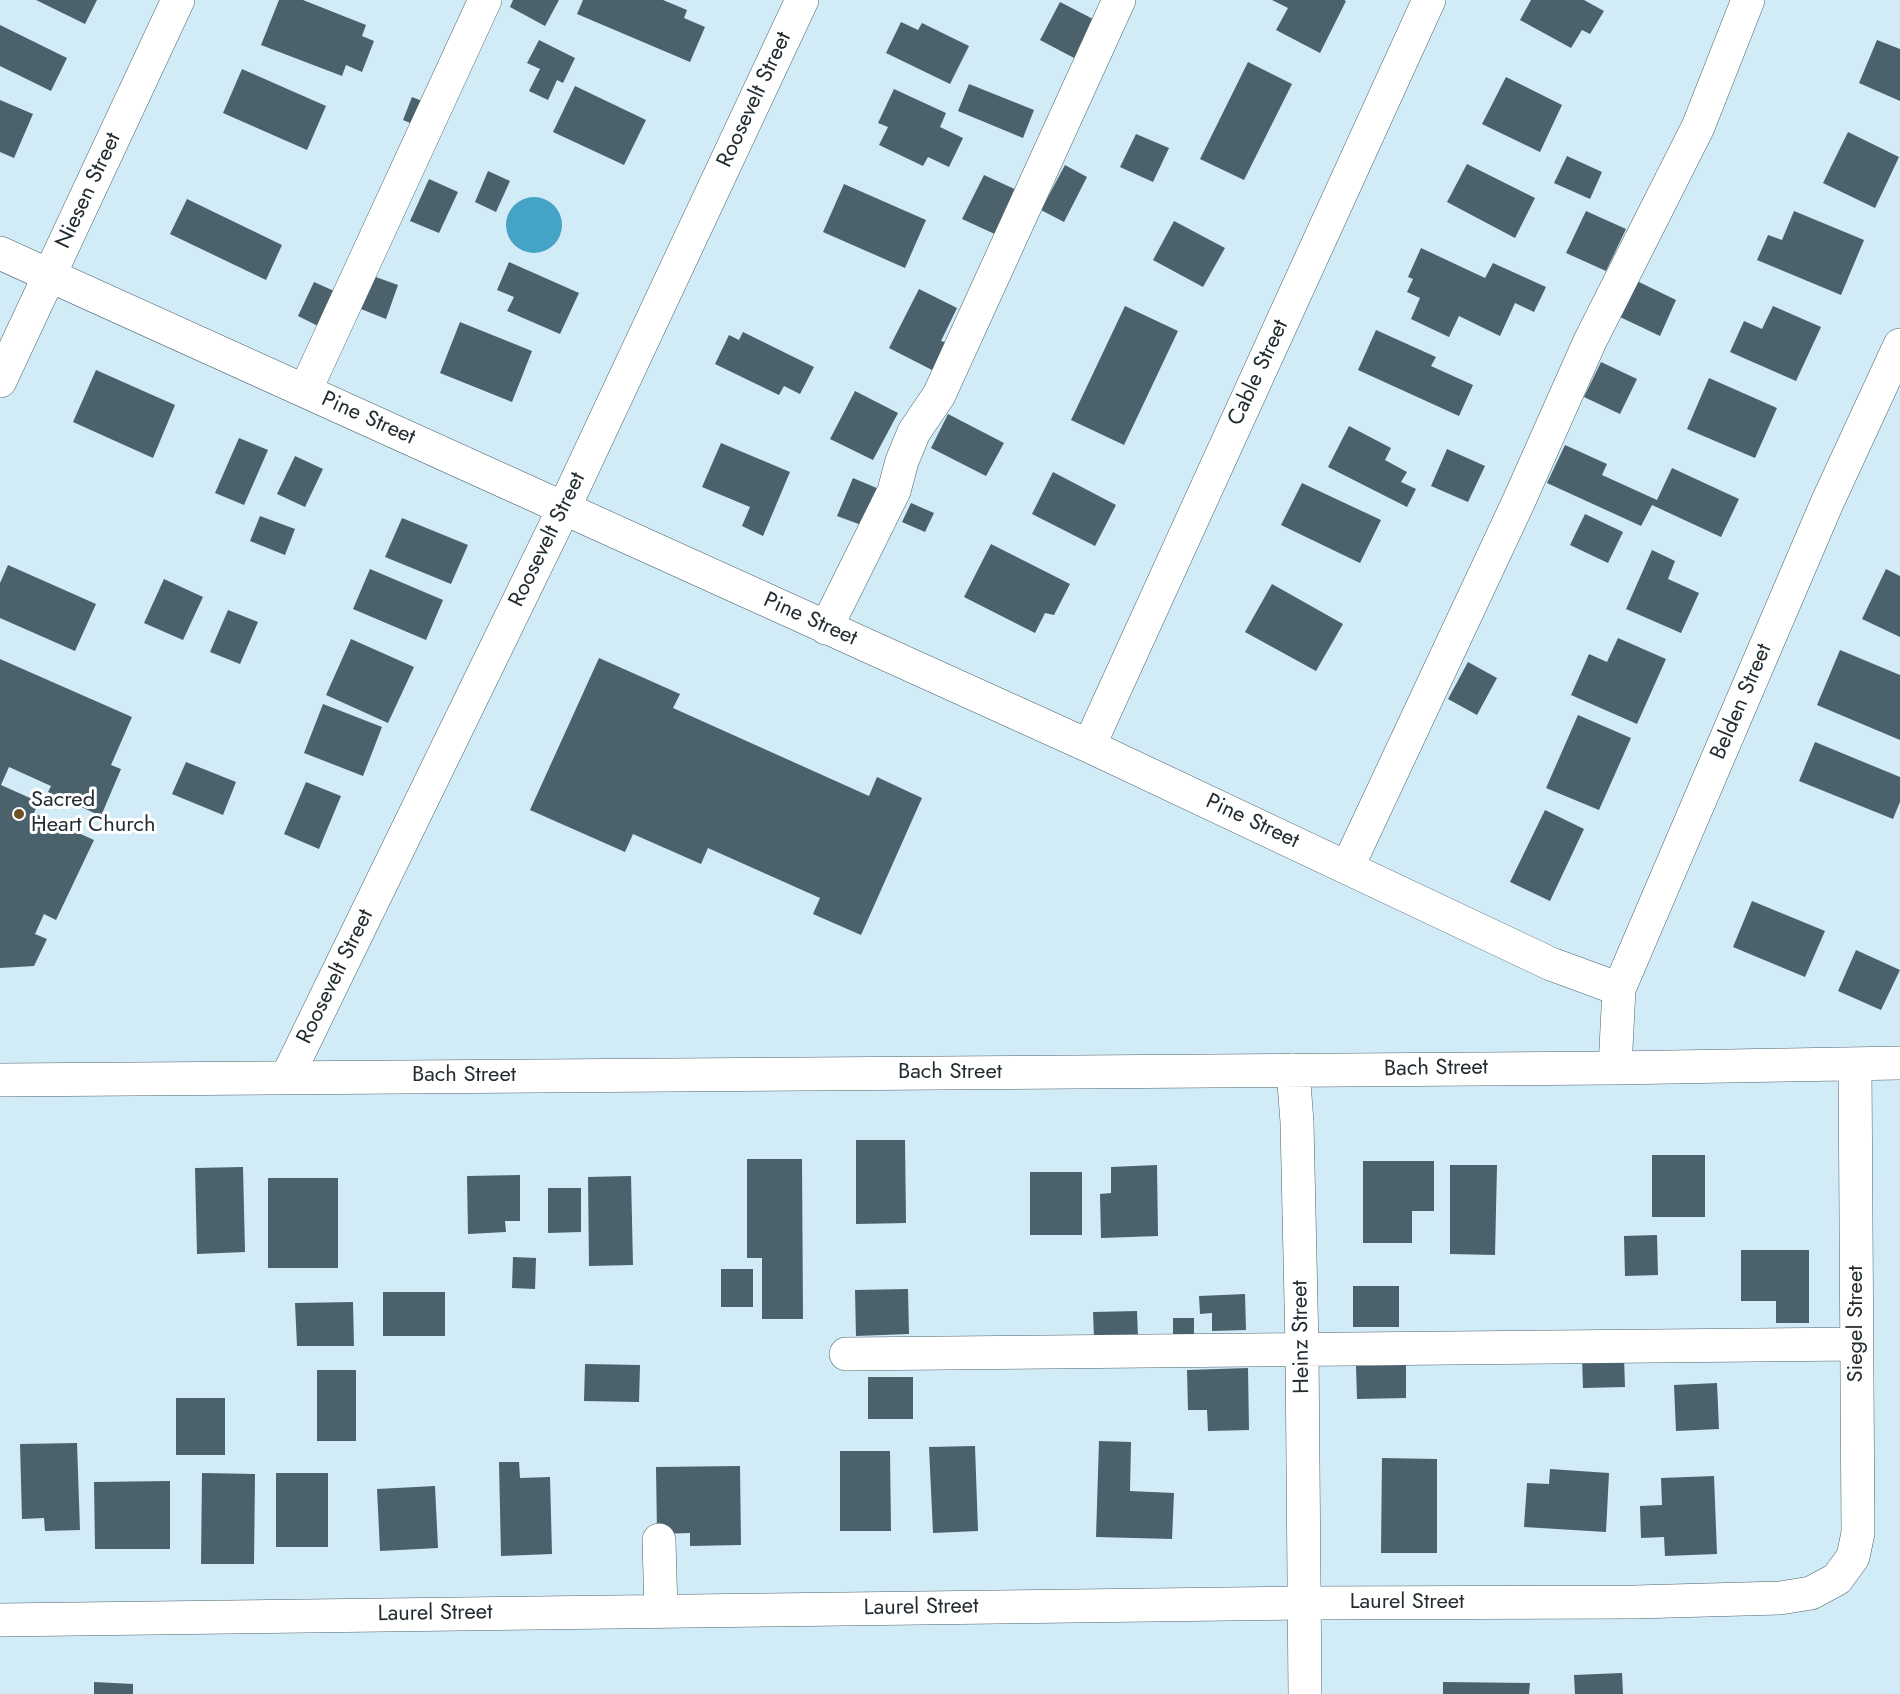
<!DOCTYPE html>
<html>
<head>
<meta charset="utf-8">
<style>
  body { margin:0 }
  canvas { display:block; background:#d1ebf7 }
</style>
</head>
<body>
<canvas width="1900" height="1694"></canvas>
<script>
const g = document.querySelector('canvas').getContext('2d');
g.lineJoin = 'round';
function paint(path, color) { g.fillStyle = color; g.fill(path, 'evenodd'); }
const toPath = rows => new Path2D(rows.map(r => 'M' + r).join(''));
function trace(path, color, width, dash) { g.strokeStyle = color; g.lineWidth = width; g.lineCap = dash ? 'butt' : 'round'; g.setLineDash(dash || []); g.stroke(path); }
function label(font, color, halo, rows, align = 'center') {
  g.font = font + ' Jost,sans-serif'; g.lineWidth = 6; g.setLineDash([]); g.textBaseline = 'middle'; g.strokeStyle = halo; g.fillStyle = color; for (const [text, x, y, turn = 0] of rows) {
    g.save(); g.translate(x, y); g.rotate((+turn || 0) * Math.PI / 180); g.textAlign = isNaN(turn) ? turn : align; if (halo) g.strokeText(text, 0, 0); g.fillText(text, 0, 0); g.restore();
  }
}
const water = toPath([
  '506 225a28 28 0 1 1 56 0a28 28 0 1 1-56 0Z'
]);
const building = toPath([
  [36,0,97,0,85,24],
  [279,0,303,0,366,25,362,36,374,41,362,72,346,65,342,76,261,45],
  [513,0,559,0,545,26,510,7],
  [583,0,663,0,687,10,684,18,705,27,690,62,577,14],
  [1272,0,1344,0,1346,1,1320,53,1276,30,1288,8],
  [1531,0,1584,0,1604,11,1590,34,1582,30,1571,48,1520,20],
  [1060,2,1095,20,1076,59,1040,40],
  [901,22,918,30,922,23,969,46,950,84,886,53],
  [0,25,67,58,51,91,0,66],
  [539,40,575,58,563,83,557,80,548,100,529,91,540,69,527,63],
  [1877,40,1900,49,1900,101,1859,83],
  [1248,62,1292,84,1244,180,1200,159],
  [242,69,326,106,307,150,223,113],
  [1506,77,1562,105,1540,152,1482,124],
  [969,84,1034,110,1023,138,958,111],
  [575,86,646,120,624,165,553,132],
  [894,89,946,113,940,127,963,138,949,167,928,157,923,166,879,145,888,127,878,123],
  [412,97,432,105,422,128,403,120],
  [0,100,33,114,14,158,0,152],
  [1848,132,1899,157,1875,208,1823,183],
  [1136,134,1169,148,1153,182,1120,167],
  [1567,156,1602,172,1590,199,1554,183],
  [1467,164,1535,198,1515,238,1447,202],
  [1065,165,1087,177,1064,222,1041,210],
  [488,171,510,181,496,212,475,202],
  [984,175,1021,192,999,236,962,219],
  [429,179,458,192,439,233,410,221],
  [844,184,926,220,905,268,823,232],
  [187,199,282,245,266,280,170,234],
  [1586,211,1626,229,1606,271,1566,253],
  [1794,211,1864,240,1841,295,1757,260,1768,235,1782,240],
  [1174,221,1225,248,1203,287,1153,260],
  [1421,248,1485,278,1493,263,1546,287,1534,312,1515,303,1500,336,1459,316,1449,337,1411,319,1420,298,1407,292,1413,279,1408,277],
  [509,262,579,293,560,334,507,311,514,297,497,290],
  [373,276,398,285,386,319,361,309],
  [1637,281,1676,300,1660,336,1620,317],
  [314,282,343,295,326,330,298,316],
  [919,289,957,308,941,341,949,343,934,371,889,348],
  [1125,306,1178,331,1124,445,1071,420],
  [1773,306,1821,327,1796,381,1730,352,1744,321,1762,329],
  [460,322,532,351,512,402,440,373],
  [1376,330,1436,357,1431,366,1473,385,1459,416,1358,370],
  [743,332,814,367,800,394,784,386,779,395,715,364,729,335,739,340],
  [1601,362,1637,379,1620,414,1584,397],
  [96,370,175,405,153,458,73,422],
  [1709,378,1777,408,1755,458,1687,429],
  [855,391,898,413,873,460,830,439],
  [948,414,1004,443,986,476,931,448],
  [1349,426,1391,448,1385,460,1407,472,1401,482,1416,489,1407,507,1328,467],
  [239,438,268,450,244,505,215,493],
  [721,443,790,472,763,536,742,526,750,507,702,487],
  [1565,445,1607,464,1602,475,1657,500,1672,468,1739,499,1721,537,1652,505,1641,526,1547,483],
  [1447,449,1485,466,1468,502,1431,486],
  [295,456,323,469,305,507,277,494],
  [1053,472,1116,505,1095,546,1032,514],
  [853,478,879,489,864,526,837,516],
  [1302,483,1381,520,1360,563,1281,525],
  [911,503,934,513,925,532,902,522],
  [1585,514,1623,532,1608,563,1570,545],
  [260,516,295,529,285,555,250,541],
  [402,518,468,545,451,584,385,557],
  [991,544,1070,584,1054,615,1045,613,1035,633,964,597],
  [1652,550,1675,561,1668,579,1699,593,1681,633,1626,609],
  [8,565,96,604,75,651,0,618,0,583],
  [370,569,443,600,426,640,353,609],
  [1886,569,1900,576,1900,637,1862,619],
  [164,579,203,597,183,640,144,623],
  [1272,584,1343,624,1316,671,1245,632],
  [228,610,258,622,240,664,210,652],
  [1618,638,1666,659,1637,724,1571,695,1589,654,1607,662],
  [351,639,414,667,388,723,326,695],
  [1840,650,1900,675,1900,740,1817,705],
  [599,658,680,694,673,708,869,796,877,777,922,798,861,935,813,914,820,898,708,848,701,864,633,834,625,852,530,810],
  [0,659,132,717,111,765,121,769,101,816,48,792,51,786,9,767,1,785,39,802,34,813,94,840,56,920,44,914,35,934,47,939,34,966,0,968],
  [1468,662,1497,678,1477,715,1448,699],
  [323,704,382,727,363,776,304,753],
  [1578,715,1631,738,1599,810,1546,788],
  [1815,742,1900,777,1900,802,1893,819,1799,781],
  [186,762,236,782,223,815,172,794],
  [306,782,341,796,319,849,284,834],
  [1545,810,1584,829,1550,901,1510,882],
  [1752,901,1825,931,1805,977,1733,947],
  [1856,950,1900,970,1881,1010,1838,991],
  [856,1140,905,1140,906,1223,856,1224],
  [1652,1155,1705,1155,1705,1217,1652,1217],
  [747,1159,802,1159,803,1319,762,1319,762,1258,747,1258],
  [1363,1161,1434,1161,1434,1211,1412,1211,1412,1243,1363,1243],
  [1157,1165,1158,1236,1101,1238,1100,1194,1111,1193,1111,1167],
  [1450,1165,1497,1165,1495,1255,1450,1254],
  [243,1167,245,1252,197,1254,195,1168],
  [1030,1172,1082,1172,1082,1235,1030,1235],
  [520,1175,520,1221,505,1221,506,1232,468,1234,467,1176],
  [631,1176,633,1265,589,1266,588,1177],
  [268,1178,338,1178,338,1268,268,1268],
  [548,1188,581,1188,581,1232,548,1233],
  [1657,1235,1658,1275,1625,1276,1624,1236],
  [1741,1250,1809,1250,1809,1323,1776,1323,1776,1301,1741,1301],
  [513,1257,536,1258,535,1289,512,1288],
  [721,1269,753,1269,753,1307,721,1307],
  [1353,1286,1399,1286,1399,1327,1353,1327],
  [908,1289,909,1334,856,1336,855,1290],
  [383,1292,445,1292,445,1336,383,1336],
  [1245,1294,1246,1330,1212,1331,1212,1313,1200,1314,1199,1296],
  [353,1302,354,1346,297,1346,295,1303],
  [1137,1311,1138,1337,1094,1338,1093,1312],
  [1173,1318,1194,1318,1194,1334,1173,1334],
  [1624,1358,1625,1387,1583,1388,1582,1359],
  [585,1364,640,1365,639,1402,584,1401],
  [1406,1365,1406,1398,1357,1399,1356,1366],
  [1248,1368,1249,1430,1208,1431,1207,1410,1188,1410,1187,1370],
  [317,1370,356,1370,356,1441,317,1441],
  [868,1377,913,1377,913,1419,868,1419],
  [1717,1383,1719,1429,1676,1431,1674,1385],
  [176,1398,225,1398,225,1455,176,1455],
  [1099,1441,1131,1442,1130,1491,1174,1493,1172,1539,1096,1537],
  [77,1443,80,1530,45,1531,44,1518,22,1519,20,1444],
  [975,1446,978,1531,933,1533,929,1447],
  [840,1451,890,1451,891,1531,840,1531],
  [1382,1458,1437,1459,1437,1553,1381,1553],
  [499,1462,519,1462,520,1478,550,1477,552,1554,501,1556],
  [740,1466,741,1545,690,1546,690,1533,657,1534,656,1467],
  [1550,1469,1609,1473,1606,1532,1524,1527,1527,1483,1549,1484],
  [202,1473,255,1474,254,1564,201,1564],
  [276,1473,328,1473,328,1547,276,1547],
  [1714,1476,1717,1554,1665,1556,1664,1537,1641,1538,1640,1506,1662,1505,1661,1478],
  [170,1481,170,1549,95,1549,94,1482],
  [435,1486,438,1548,380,1551,377,1489],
  [1622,1673,1623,1694,1575,1694,1574,1675],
  [94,1682,133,1684,133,1694,94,1694],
  [1443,1682,1530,1683,1529,1694,1443,1694]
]);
const minor = toPath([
  [0,253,1089,746,1551,964,1619,989],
  [0,381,178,0],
  [305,391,485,0],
  [826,628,894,491,902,461,914,432,939,395,1119,0],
  [1089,746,1429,0],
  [1348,866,1518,503,1590,341,1698,127,1748,0],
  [1615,1068,1619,989,1827,503,1900,345],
  [1293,1070,1297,1122,1302,1348,1305,1694],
  [287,1077,564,508,802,0],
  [0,1080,1615,1068,1900,1063],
  [846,1354,1857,1344],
  [659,1540,661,1612],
  [0,1620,1305,1603,1635,1602,1780,1598,1811,1593,1837,1579,1853,1557,1858,1533,1855,1064]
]);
const markers = [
  [19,814,6,"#6d5023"]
];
const streetNames = [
  ["Roosevelt Street",755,100,-65],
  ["Niesen Street",89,191,-65],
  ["Cable Street",1259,373,-65],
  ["Pine Street",368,419,24],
  ["Roosevelt Street",548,540,-64],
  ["Pine Street",810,620,24],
  ["Belden Street",1742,702,-67],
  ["Pine Street",1252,822,25],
  ["Roosevelt Street",336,977,-64],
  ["Bach Street",1436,1069,-1],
  ["Bach Street",950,1073],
  ["Bach Street",464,1076],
  ["Siegel Street",1857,1324,-90],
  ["Heinz Street",1302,1337,-91],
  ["Laurel Street",1407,1603],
  ["Laurel Street",921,1608,-1],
  ["Laurel Street",435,1614,-1]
];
const poiNames = [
  ["Sacred",31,801],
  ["Heart Church",31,826]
];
paint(water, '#45a3c6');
paint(building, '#4b626c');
trace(minor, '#4d646e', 34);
trace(minor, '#fff', 33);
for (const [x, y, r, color] of markers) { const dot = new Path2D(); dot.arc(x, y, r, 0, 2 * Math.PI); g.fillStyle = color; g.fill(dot); trace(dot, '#fff', 2); }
label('22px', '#222c31', '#fff', streetNames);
label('22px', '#222c31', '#fff', poiNames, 'left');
</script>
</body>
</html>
